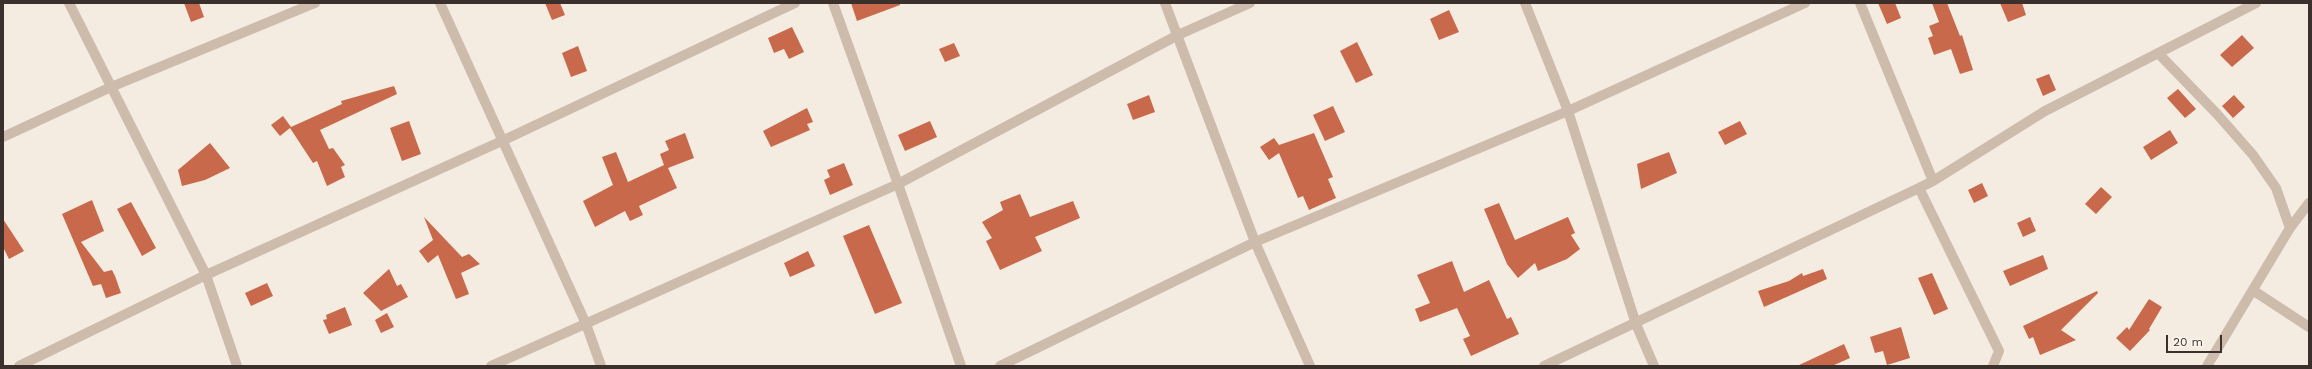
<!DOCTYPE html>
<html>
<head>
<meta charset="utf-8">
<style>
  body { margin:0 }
  #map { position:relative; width:2312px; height:369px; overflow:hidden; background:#f4ebe1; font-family:"Work Sans",sans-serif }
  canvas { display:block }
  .frame { position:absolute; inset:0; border:4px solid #3b302b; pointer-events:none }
  .scale { position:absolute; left:2166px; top:335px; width:56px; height:18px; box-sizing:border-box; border:2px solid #3b302b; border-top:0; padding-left:5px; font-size:12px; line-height:14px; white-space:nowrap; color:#3b302b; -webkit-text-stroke:3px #fbf5ee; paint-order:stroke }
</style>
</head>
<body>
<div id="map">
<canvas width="2312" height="369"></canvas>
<div class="frame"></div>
<div class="scale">20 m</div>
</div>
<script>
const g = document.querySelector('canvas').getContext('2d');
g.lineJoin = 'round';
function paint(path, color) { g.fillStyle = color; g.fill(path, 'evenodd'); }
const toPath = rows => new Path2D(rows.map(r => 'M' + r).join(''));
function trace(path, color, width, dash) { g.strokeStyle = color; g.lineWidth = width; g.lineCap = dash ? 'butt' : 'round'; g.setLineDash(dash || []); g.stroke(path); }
const building = toPath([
  [184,3,199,3,204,17,191,22],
  [545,3,560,3,565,15,552,20],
  [851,3,900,3,900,5,857,21],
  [1878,3,1895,3,1901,18,1887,24],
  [1932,3,1947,3,1960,36,1962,35,1973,70,1960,74,1951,49,1934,55,1928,38,1933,36,1929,26,1939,22],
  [2000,3,2022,3,2026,15,2008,22],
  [1449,10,1459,32,1439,40,1430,19],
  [792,27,804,52,789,59,784,49,774,53,768,38],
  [2242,35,2254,48,2232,67,2220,55],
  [1357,42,1373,75,1356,83,1340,51],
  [954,43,960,56,945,62,939,49],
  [578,46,587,71,571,77,562,53],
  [2049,74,2056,90,2043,96,2036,79],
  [394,86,397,94,320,130,329,149,333,148,345,165,341,167,345,177,327,186,317,161,313,163,290,128,280,136,271,125,283,116,291,127,342,104,341,101],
  [2178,89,2196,109,2185,118,2167,98],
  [1149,95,1155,112,1133,120,1127,104],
  [2234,95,2245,107,2233,118,2222,106],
  [1333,106,1345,132,1325,141,1313,115],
  [807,108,813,122,807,124,810,130,771,147,763,131],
  [409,121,421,154,402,161,390,128],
  [930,121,937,137,905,151,898,135],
  [1740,121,1747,134,1725,145,1718,132],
  [2170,130,2178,143,2151,160,2143,147],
  [685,133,694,158,668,168,677,188,639,206,643,215,630,221,625,211,595,227,583,201,613,185,602,157,616,152,628,182,664,165,660,154,669,150,665,141],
  [1314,133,1333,177,1328,179,1336,198,1309,210,1303,196,1298,198,1279,153,1269,160,1260,147,1274,138,1279,145],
  [210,143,230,168,205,180,182,186,178,170],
  [1669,152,1677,173,1641,189,1637,164],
  [844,163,853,185,830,195,824,180,830,177,827,170],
  [1982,183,1988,196,1974,203,1968,190],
  [2101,187,2112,197,2096,214,2085,204],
  [1020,194,1030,217,1073,201,1080,218,1035,237,1042,251,1000,270,986,241,992,238,982,222,1003,210,1000,202],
  [92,200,104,231,81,242,104,272,112,270,115,276,121,293,106,298,101,284,93,286,62,214],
  [131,202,156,248,142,256,117,209],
  [1499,203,1515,240,1568,217,1575,233,1571,235,1580,249,1567,259,1538,271,1535,263,1518,278,1507,264,1484,209],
  [424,217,462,257,469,254,480,264,461,273,469,294,456,299,438,255,428,263,419,251,433,240],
  [2030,217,2036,231,2023,237,2017,223],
  [3,219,24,251,9,259,3,247],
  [869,225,902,303,875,314,843,236],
  [808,251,815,266,790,277,784,263],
  [2043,255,2048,269,2010,286,2003,271],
  [1452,261,1464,292,1489,280,1507,319,1511,317,1519,334,1471,356,1463,339,1470,336,1457,308,1420,322,1415,309,1430,303,1417,275],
  [389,269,397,286,401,284,408,297,381,311,363,293],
  [1823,269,1827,279,1764,307,1758,291,1789,281,1802,273,1803,276],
  [1932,273,1948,309,1934,315,1918,278],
  [267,283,273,296,251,306,245,293],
  [2097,291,2098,293,2061,330,2076,340,2040,355,2033,337,2029,339,2023,326],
  [2149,299,2162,307,2149,329,2150,330,2130,351,2116,338,2127,327,2129,330],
  [345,307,352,325,329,334,323,320,327,319,326,315],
  [387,313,394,327,381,333,375,320],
  [1901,327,1910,358,1887,365,1883,351,1875,353,1870,337],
  [1844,344,1850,358,1832,366,1797,366]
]);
const street = toPath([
  [69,3,206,275,237,366],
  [440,3,586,324,601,366],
  [833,3,898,184,961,366],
  [1165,3,1255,242,1310,366],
  [1525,3,1568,111,1636,324,1654,366],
  [1860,3,1933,181,1919,188,1999,351,1993,366],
  [2158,53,2217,114,2253,155,2276,188,2290,228],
  [3,137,111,87,315,3],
  [1933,181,2045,111,2256,3],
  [2254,291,2309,327],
  [19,366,206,275,504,140,795,3],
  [491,366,898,184,1178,35,1250,3],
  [1000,366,1255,242,1568,111,1805,3],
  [1544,366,1919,188],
  [2207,366,2290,228,2309,203]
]);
paint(building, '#c8694b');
trace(street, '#cdbbac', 10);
</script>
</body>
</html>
